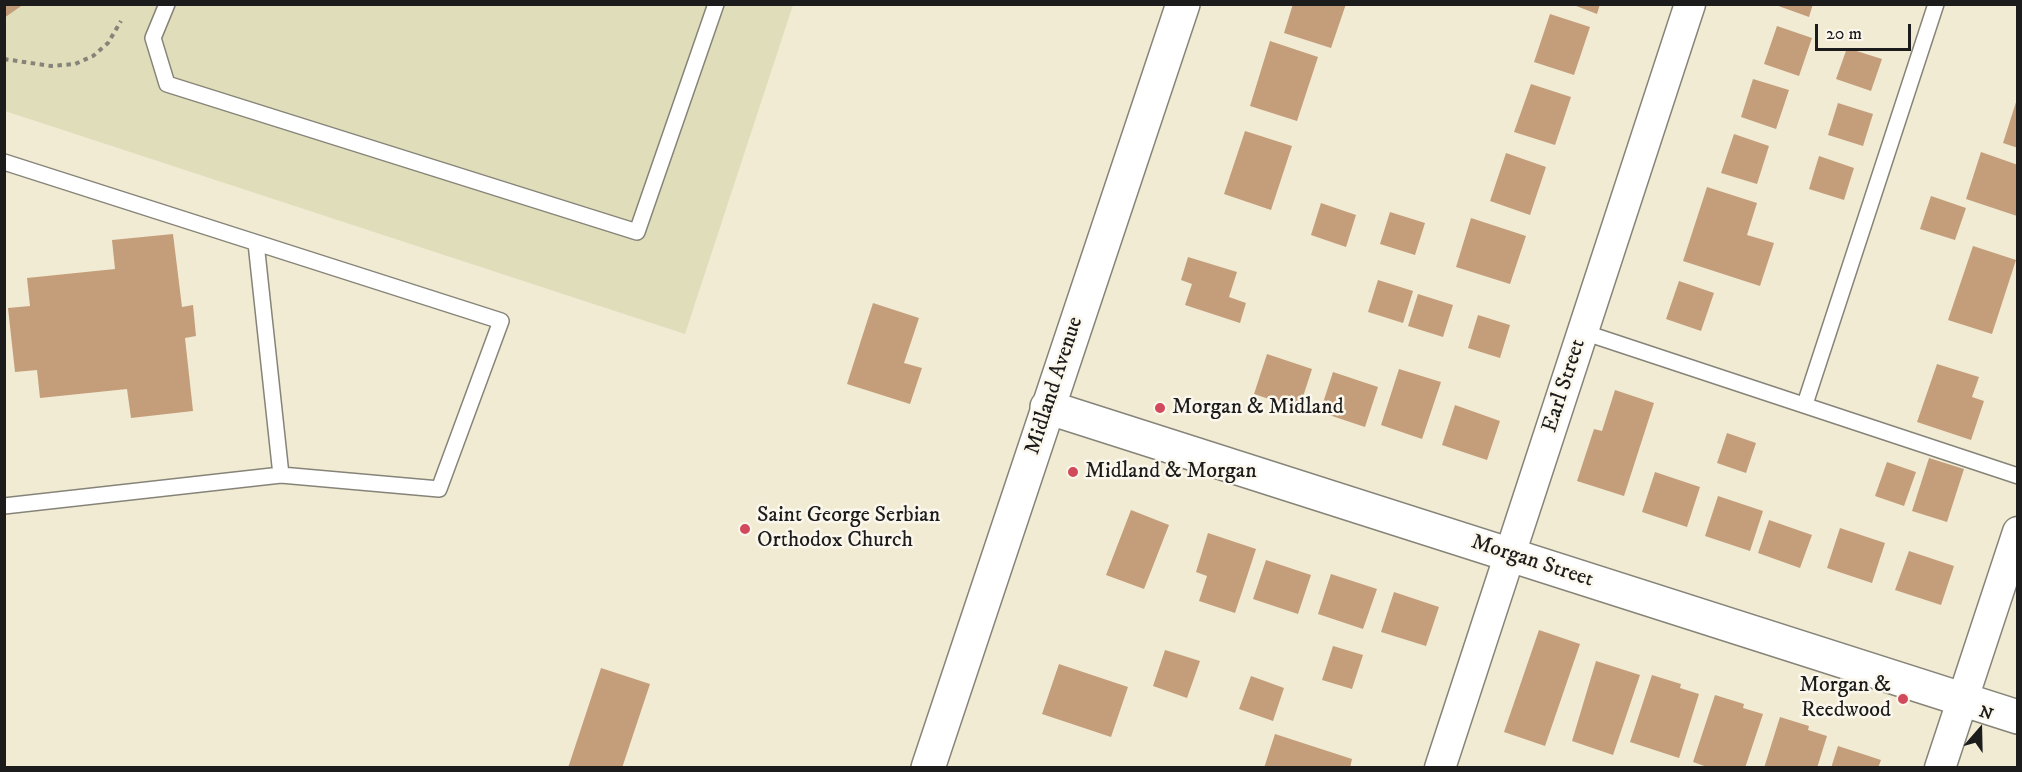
<!DOCTYPE html>
<html>
<head>
<meta charset="utf-8">
<style>
  body { margin:0 }
  #map { position:relative; width:2022px; height:772px; overflow:hidden; background:#f1ebd4; font-family:"IM FELL DW Pica",serif }
  canvas { display:block }
  .frame { position:absolute; inset:0; border:6px solid #1c1c1c; pointer-events:none }
  .north { position:absolute; left:1950px; top:700px; width:60px; height:60px; -webkit-text-stroke:4px #fbf7ec; paint-order:stroke; rotate:20deg; font-size:16px; font-weight:700; line-height:24px; text-align:center; color:#1c1c1c }
  .north::after { content:''; display:block; margin:auto; width:21px; height:27px; background:#1c1c1c; clip-path:polygon(50% 0,100% 100%,50% 72%,0 100%) }
  .scale { position:absolute; left:1815px; top:24px; width:96px; height:27px; box-sizing:border-box; border:3px solid #1c1c1c; border-top:0; padding-left:8px; font-size:18px; line-height:21px; white-space:nowrap; color:#1c1c1c; -webkit-text-stroke:4px #fbf7ec; paint-order:stroke }
</style>
</head>
<body>
<div id="map">
<canvas width="2022" height="772"></canvas>
<div class="frame"></div>
<div class="north">N</div>
<div class="scale">20 m</div>
</div>
<script>
const g = document.querySelector('canvas').getContext('2d');
g.lineJoin = 'round';
function paint(path, color) { g.fillStyle = color; g.fill(path, 'evenodd'); }
const toPath = rows => new Path2D(rows.map(r => 'M' + r).join(''));
function trace(path, color, width, dash) { g.strokeStyle = color; g.lineWidth = width; g.lineCap = dash ? 'butt' : 'round'; g.setLineDash(dash || []); g.stroke(path); }
function label(font, color, halo, rows, align = 'center') {
  g.font = font + ' "IM FELL DW Pica",serif'; g.lineWidth = 5; g.setLineDash([]); g.textBaseline = 'middle'; g.strokeStyle = halo; g.fillStyle = color; for (const [text, x, y, turn = 0] of rows) {
    g.save(); g.translate(x, y); g.rotate((+turn || 0) * Math.PI / 180); g.textAlign = isNaN(turn) ? turn : align; if (halo) g.strokeText(text, 0, 0); g.fillText(text, 0, 0); g.restore();
  }
}
const built = toPath([
  [5,5,793,5,685,334,5,111]
]);
const building = toPath([
  [4,4,24,4,4,18],
  [1293,4,1346,4,1331,48,1284,33],
  [1571,4,1600,4,1597,14],
  [1773,4,1813,4,1809,17],
  [1550,14,1590,27,1574,75,1534,62],
  [1777,26,1812,38,1799,76,1764,64],
  [1270,41,1318,57,1297,121,1250,106],
  [1847,48,1882,59,1871,91,1836,79],
  [1753,79,1789,90,1776,129,1741,117],
  [1531,84,1571,97,1555,145,1514,132],
  [2017,99,2018,99,2018,148,2003,143],
  [1838,103,1873,114,1863,146,1828,135],
  [1245,131,1292,146,1271,210,1224,194],
  [1734,134,1769,146,1757,184,1721,173],
  [1981,152,2018,165,2017,216,1966,199],
  [1506,153,1546,167,1530,215,1490,201],
  [1819,156,1854,168,1844,200,1809,189],
  [1707,187,1757,203,1747,235,1774,243,1760,286,1683,261],
  [1931,196,1966,208,1955,240,1920,229],
  [1321,203,1356,215,1346,247,1311,235],
  [1390,212,1425,223,1415,255,1380,244],
  [1471,218,1526,236,1510,284,1456,267],
  [173,234,182,307,193,305,196,336,185,338,193,411,131,418,127,389,40,398,37,370,15,372,8,308,30,306,27,278,115,269,112,240],
  [1973,246,2016,260,1992,334,1948,320],
  [1188,257,1237,272,1229,297,1246,303,1240,323,1185,305,1192,284,1181,280],
  [1378,280,1413,291,1403,323,1368,312],
  [1679,281,1714,293,1701,331,1666,319],
  [1418,294,1453,305,1443,337,1408,326],
  [873,303,919,318,904,363,922,368,910,404,847,384],
  [1478,315,1510,325,1500,358,1468,348],
  [1267,354,1312,369,1299,409,1254,394],
  [1937,364,1979,377,1972,397,1984,401,1971,440,1917,422],
  [1399,369,1441,382,1422,439,1381,425],
  [1333,372,1378,387,1365,427,1320,412],
  [1615,390,1654,403,1624,496,1577,481,1594,429,1602,431],
  [1455,405,1500,421,1487,460,1442,445],
  [1727,433,1756,443,1746,473,1717,463],
  [1929,458,1964,469,1947,522,1912,511],
  [1887,462,1916,472,1904,506,1875,496],
  [1655,472,1700,487,1687,527,1642,512],
  [1718,496,1763,511,1750,551,1705,536],
  [1131,510,1169,525,1144,589,1106,575],
  [1769,520,1812,535,1800,568,1758,553],
  [1840,528,1885,543,1872,583,1827,568],
  [1208,533,1256,549,1235,613,1199,601,1207,576,1196,572],
  [1909,551,1954,566,1941,605,1895,590],
  [1266,560,1311,575,1298,614,1253,599],
  [1331,574,1377,589,1363,629,1318,614],
  [1394,592,1439,607,1426,646,1381,632],
  [1539,630,1580,644,1545,746,1504,732],
  [1333,646,1363,655,1352,689,1322,680],
  [1165,650,1200,661,1187,698,1153,686],
  [1596,661,1640,675,1613,755,1572,741],
  [1059,664,1128,687,1111,737,1042,714],
  [601,668,650,684,622,768,568,768],
  [1652,675,1681,684,1680,688,1699,694,1679,758,1630,742],
  [1251,676,1284,688,1273,721,1239,709],
  [1715,695,1744,704,1743,708,1763,714,1745,768,1710,768,1693,762],
  [1780,717,1809,726,1808,730,1827,736,1817,768,1764,768],
  [1275,734,1352,759,1350,768,1264,768],
  [1838,746,1881,760,1878,768,1831,768]
]);
const path = toPath([
  [4,59,51,66,75,64,93,56,108,43,121,21]
]);
const service = toPath([
  [167,4,153,38,167,84,637,232,716,4],
  [4,162,501,321,439,489,281,475,4,506],
  [256,243,281,475],
  [1583,332,2018,476],
  [1805,404,1936,4]
]);
const minor = toPath([
  [1440,768,1690,4],
  [1940,768,2018,532]
]);
const tertiary = toPath([
  [1047,407,2018,717],
  [928,768,1183,4]
]);
const markers = [
  [1160,408,6,"#d1495b"],
  [1073,472,6,"#d1495b"],
  [745,529,6,"#d1495b"],
  [1903,699,6,"#d1495b"]
];
const streetNames = [
  ["Midland Avenue",1055,386,-72],
  ["Earl Street",1565,386,-72],
  ["Morgan Street",1532,562,18]
];
const poiNames = [
  ["Morgan & Midland",1172,408],
  ["Midland & Morgan",1085,472],
  ["Saint George Serbian",757,516],
  ["Orthodox Church",757,541],
  ["Morgan &",1891,686,"right"],
  ["Reedwood",1891,711,"right"]
];
paint(built, '#e0ddbb');
paint(building, '#c49e7a');
trace(service, '#868478', 18);
trace(minor, '#868478', 33);
trace(tertiary, '#868478', 36);
trace(path, '#868478', 4, [4.5, 4.5]);
trace(service, '#fff', 15);
trace(minor, '#fff', 30);
trace(tertiary, '#fff', 33);
for (const [x, y, r, color] of markers) { const dot = new Path2D(); dot.arc(x, y, r, 0, 2 * Math.PI); g.fillStyle = color; g.fill(dot); trace(dot, '#fbf7ec', 2); }
label('22px', '#1c1c1c', '#fbf7ec', streetNames);
label('22px', '#1c1c1c', '#fbf7ec', poiNames, 'left');
</script>
</body>
</html>
